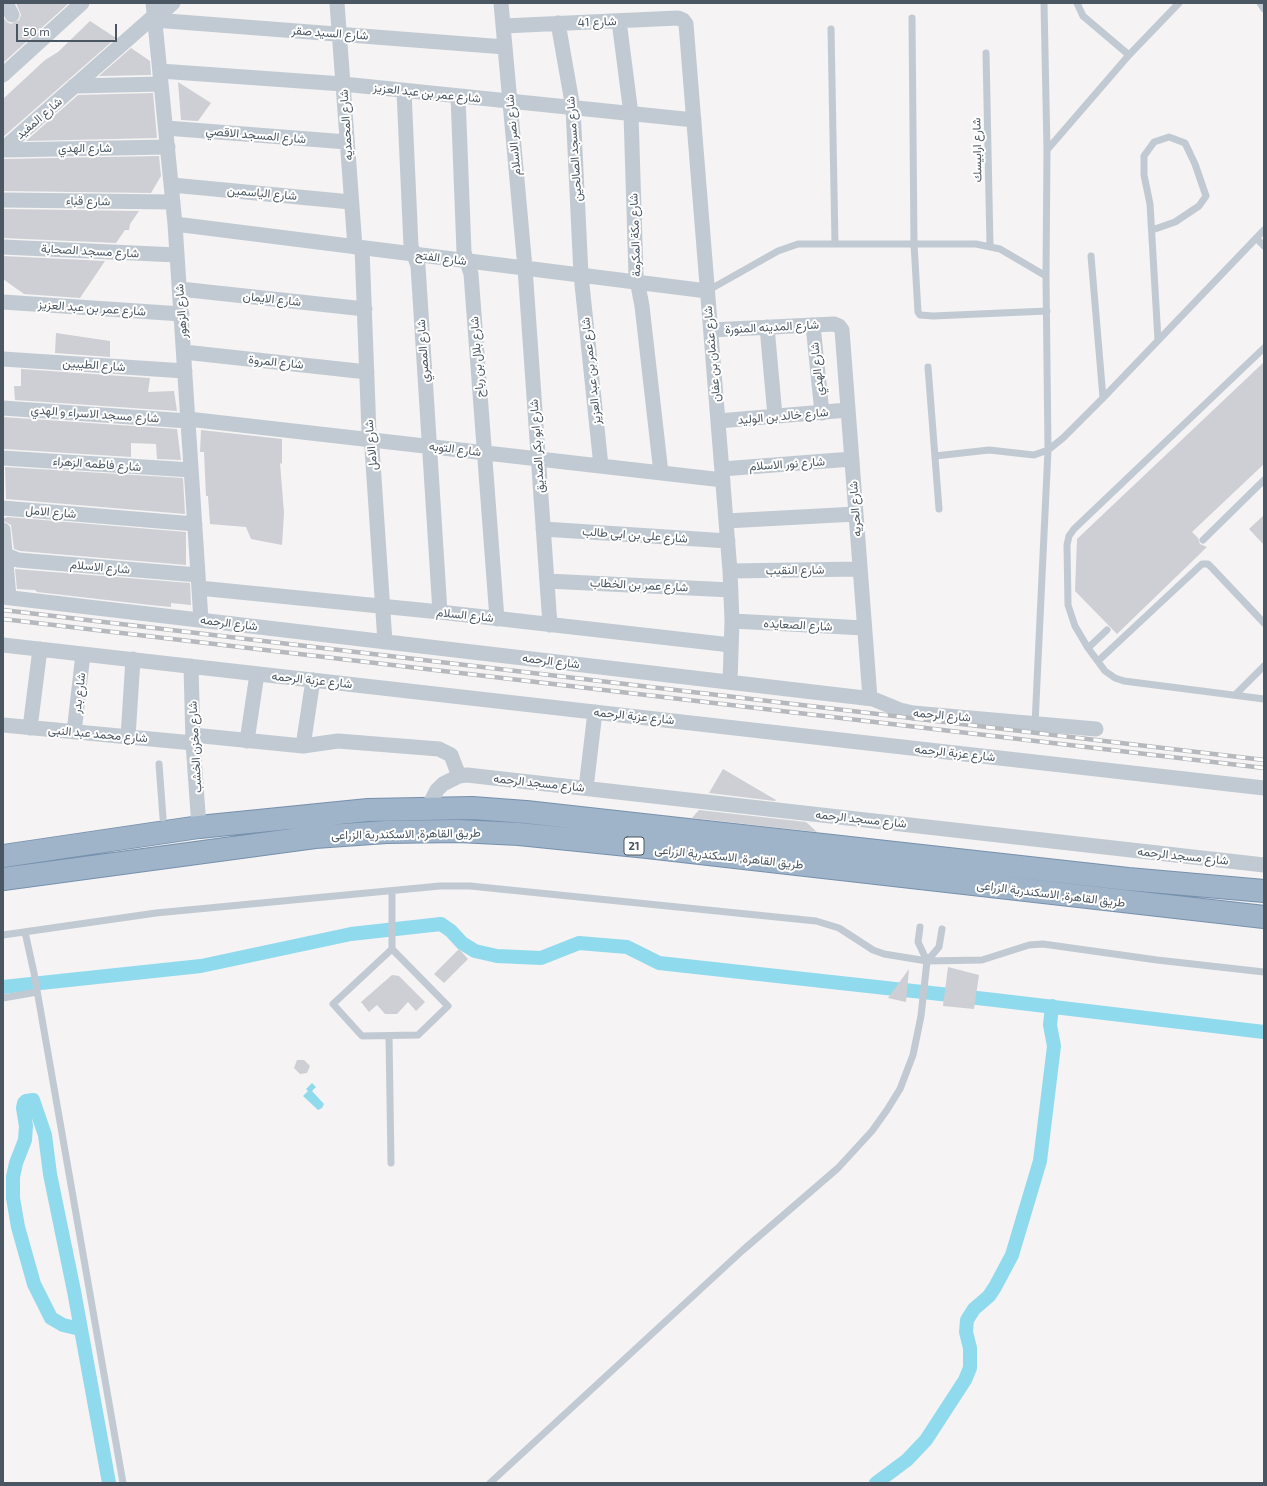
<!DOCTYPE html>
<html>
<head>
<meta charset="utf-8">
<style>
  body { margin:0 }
  #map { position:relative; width:1267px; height:1486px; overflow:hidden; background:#f5f3f3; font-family:"Exo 2",sans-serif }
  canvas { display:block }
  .frame { position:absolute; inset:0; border:4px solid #4a5661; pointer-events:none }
  .scale { position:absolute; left:16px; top:24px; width:101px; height:18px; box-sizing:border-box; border:2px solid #4a5661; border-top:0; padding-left:5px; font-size:12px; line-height:14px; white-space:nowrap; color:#4a5661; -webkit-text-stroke:3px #fff; paint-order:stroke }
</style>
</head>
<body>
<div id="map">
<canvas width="1267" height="1486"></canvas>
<div class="frame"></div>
<div class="scale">50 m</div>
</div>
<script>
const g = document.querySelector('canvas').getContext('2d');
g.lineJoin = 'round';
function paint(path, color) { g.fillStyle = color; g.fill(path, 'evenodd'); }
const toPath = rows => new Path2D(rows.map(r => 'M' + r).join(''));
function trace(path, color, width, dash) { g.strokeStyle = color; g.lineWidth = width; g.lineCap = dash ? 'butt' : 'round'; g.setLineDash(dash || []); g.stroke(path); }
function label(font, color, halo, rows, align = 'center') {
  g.font = font + ' "Exo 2",Vazirmatn,sans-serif'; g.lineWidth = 4; g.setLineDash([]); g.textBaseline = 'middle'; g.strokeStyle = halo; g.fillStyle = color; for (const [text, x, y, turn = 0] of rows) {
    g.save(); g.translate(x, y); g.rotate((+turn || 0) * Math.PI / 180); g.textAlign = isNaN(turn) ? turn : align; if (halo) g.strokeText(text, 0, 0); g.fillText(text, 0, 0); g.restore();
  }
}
const water = toPath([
  [312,1083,316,1087,312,1091,324,1104,322,1108,318,1110,303,1096,308,1091,306,1089]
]);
const canal = toPath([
  [3,987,201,966,351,934,441,924,451,931,462,943,475,951,497,956,541,958,579,943,627,947,659,963,995,1000,1264,1032],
  [80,1329,63,1325,51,1318,34,1284,18,1227,13,1198,13,1177,16,1163,25,1140,26,1126,23,1108,24,1103,26,1101,33,1100,45,1135,50,1174,74,1291,109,1483],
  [876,1483,907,1460,926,1440,965,1380,970,1368,970,1348,966,1332,967,1320,974,1309,989,1296,995,1287,1012,1255,1040,1161,1054,1046,1050,1025,1052,1006]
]);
const building = toPath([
  [16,3,69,3,3,63,3,17,7,22,11,24,19,20,21,15],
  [90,21,116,38,3,137,3,99,45,60,58,52],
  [131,48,150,61,151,75,99,76],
  [178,82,211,103,198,121,181,120],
  [153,93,157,138,26,141,78,95],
  [159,156,161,176,151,193,3,191,3,159],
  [3,209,139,211,130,224,129,230,125,230,116,243,3,238],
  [3,256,105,261,80,298,24,294,3,279],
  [56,333,110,341,110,357,55,353],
  [1264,362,1264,464,1192,532,1198,538,1200,544,1207,547,1117,634,1075,591,1077,539],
  [21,369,150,378,148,392,174,391,177,411,15,400,14,386,21,386],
  [3,417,177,429,181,460,157,459,156,444,131,443,131,457,4,449],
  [201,430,282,439,282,464,280,463,284,513,282,545,251,539,246,527,210,524,208,496,206,496,204,452,200,452],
  [5,467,183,478,185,514,6,499],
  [1264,515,1264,545,1249,529],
  [7,517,186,532,186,565,20,551,14,549,11,525,3,521,3,519],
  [15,569,190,583,191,605,171,603,171,607,150,605,37,592,35,590,17,589],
  [723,769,776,800,775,801,709,793],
  [699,810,806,822,817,832,692,818],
  [459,949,468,959,444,983,434,974],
  [948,967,979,975,974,1009,943,1006],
  [909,969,906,1002,888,998],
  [392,975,399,976,425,1002,416,1011,408,1002,397,1014,385,1014,377,1005,369,1012,361,1002],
  [297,1060,304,1060,310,1066,307,1073,300,1074,294,1068]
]);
const service = toPath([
  [1077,3,1083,16,1129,55,1179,3],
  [1260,3,1264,9],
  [912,18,914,244,918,312,920,315,933,316,1047,311],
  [831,29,835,244],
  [986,53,990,246],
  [1047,150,1129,55],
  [1152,230,1175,222,1199,206,1206,196,1195,164,1185,143,1169,137,1154,142,1144,156,1144,175,1150,204,1158,340],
  [1256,238,1264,246],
  [1091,256,1103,398],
  [707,291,778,251,798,244,976,244,1000,249,1046,276],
  [1264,348,1074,529,1069,536,1067,545,1068,605,1075,626,1088,648,1105,671,1115,678,1124,681,1264,699],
  [928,367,939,509],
  [935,456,989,450,1034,455,1048,450,1063,438,1103,398,1264,230],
  [1203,540,1264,480],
  [1088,648,1107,630],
  [1098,661,1202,564,1208,564,1213,569,1264,623],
  [1235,695,1264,666],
  [1035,724,1048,450,1046,276,1047,150,1044,3],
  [159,764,163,818],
  [392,891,392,949,448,1006,418,1035,362,1036,333,1004,392,949],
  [25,932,34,973,123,1483],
  [3,935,156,913,440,886,470,886,816,921,839,928,873,950,884,954,927,961,982,960,1029,945,1043,944,1157,960,1264,972],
  [927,961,939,947,942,929],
  [3,998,37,992],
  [389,1036,391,1163],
  [490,1483,743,1250,838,1168,872,1131,887,1110,900,1089,913,1055,921,1016,927,961,918,942,920,927]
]);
const minor = toPath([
  [6,3,12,15],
  [153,3,175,224,201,620],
  [337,3,355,247],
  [501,3,525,268,550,625],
  [154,20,505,47],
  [154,20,173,3],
  [619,21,631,114,636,275,642,306,661,473],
  [558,23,573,108,581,275,601,466],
  [503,26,678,18,683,20,686,24,730,571,732,621,730,682],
  [160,71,343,84,694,120],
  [3,75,82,3],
  [74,86,161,84],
  [404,91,411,246,418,266,440,612],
  [458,96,464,252,471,274,497,619],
  [166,128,347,142],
  [3,149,154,16],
  [3,150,168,147],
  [172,185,351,202],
  [3,200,173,202],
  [175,224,707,291],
  [3,247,177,255],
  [362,248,369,433,372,448,385,642],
  [180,289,365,309],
  [3,302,182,314],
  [813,325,822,413],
  [767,327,775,416],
  [711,330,834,324,839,326,842,330,870,698],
  [184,352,367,372],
  [3,359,185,371],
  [3,408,188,421],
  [188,419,723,480],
  [718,421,848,410],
  [3,458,191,470],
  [722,469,852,459],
  [3,508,195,524],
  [726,521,856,514],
  [543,529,728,541],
  [3,530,9,597],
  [3,554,18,560,198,575],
  [730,571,860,569],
  [547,581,731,590],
  [199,588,440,612,731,645],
  [3,597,873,699,900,710,913,713,1096,729],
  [732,621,864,628],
  [3,645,1264,788],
  [191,666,193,743,199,827],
  [3,725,193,743],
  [30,728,40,649],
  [74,732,83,654],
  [193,735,303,746,338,741,439,749,451,755,459,776],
  [128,737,133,659],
  [247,741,257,674],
  [303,746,313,680],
  [586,788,595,712],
  [427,809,437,790,443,784,459,776,467,775,1264,865]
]);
const trunk = toPath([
  [3,856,199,827,368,810,472,808,526,812,1128,879,1264,891],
  [3,879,315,837,386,832,458,831,519,834,647,847,1264,917]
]);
const rail = toPath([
  [3,610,1264,760],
  [3,619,1264,768]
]);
const shields = [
  [634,846,20]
];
const shieldNames = [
  ["21",634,846]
];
const streetNames = [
  ["شارع 41",597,22,-3],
  ["شارع السيد صقر",330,33,4],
  ["شارع عمر بن عبد العزيز",427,93,6],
  ["شارع المفيد",39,118,-41],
  ["شارع المحمديه",346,125,-94],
  ["شارع المسجد الاقصي",256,135,5],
  ["شارع نصر الاسلام",513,135,-95],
  ["شارع الهدي",85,148],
  ["شارع مسجد الصالحين",574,149,-94],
  ["شارع ارابيسك",977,150,-91],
  ["شارع الياسمين",262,193,5],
  ["شارع قباء",88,201,1],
  ["شارع مكة المكرمة",635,235,-92],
  ["شارع مسجد الصحابة",90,251,3],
  ["شارع الفتح",441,258,7],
  ["شارع الايمان",272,299,6],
  ["شارع عمر بن عبد العزيز",92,308,4],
  ["شارع الزهور",181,311,-94],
  ["شارع المدينه المنورة",772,327,-3],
  ["شارع المصري",423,351,-94],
  ["شارع عثمان بن عفان",712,354,-95],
  ["شارع بلال بن رباح",477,357,-94],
  ["شارع المروة",276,362,6],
  ["شارع الطيبين",94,365,4],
  ["شارع الهدي",817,369,-96],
  ["شارع عمر بن عبد العزيز",591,371,-96],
  ["شارع مسجد الاسراء و الهدي",95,414,4],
  ["شارع خالد بن الوليد",783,416,-5],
  ["شارع الامل",371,445,-95],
  ["شارع ابو بكر الصديق",537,446,-94],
  ["شارع التوبه",455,449,7],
  ["شارع فاطمه الزهراء",97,464,4],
  ["شارع نور الاسلام",787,464,-4],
  ["شارع الحريه",855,509,-94],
  ["شارع الامل",51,512,5],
  ["شارع على بن ابى طالب",635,535,4],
  ["شارع الاسلام",100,567,5],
  ["شارع النقيب",795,570,-1],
  ["شارع عمر بن الخطاب",639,585,3],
  ["شارع السلام",465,615,6],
  ["شارع الرحمه",229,623,7],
  ["شارع الصعايده",798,625,3],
  ["شارع الرحمه",551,661,7],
  ["شارع عزبة الرحمه",312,680,6],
  ["شارع بدر",79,693,-83],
  ["شارع الرحمه",942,715,5],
  ["شارع عزبة الرحمه",634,716,6],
  ["شارع محمد عبد النبى",98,734,5],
  ["شارع مخزن الخشب",195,747,-93],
  ["شارع عزبة الرحمه",955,753,6],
  ["شارع مسجد الرحمه",539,783,6],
  ["شارع مسجد الرحمه",861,819,6],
  ["طريق القاهرة, الاسكندرية الزراعى",406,834,-1],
  ["شارع مسجد الرحمه",1183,856,6],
  ["طريق القاهرة, الاسكندرية الزراعى",729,857,6],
  ["طريق القاهرة, الاسكندرية الزراعى",1051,894,7]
];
paint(water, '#90daee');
trace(canal, '#90daee', 14);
paint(building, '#cdcfd5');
trace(trunk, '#7690ad', 24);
trace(service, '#c1cad2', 7);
trace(minor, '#c1cad2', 15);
trace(trunk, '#9fb4c9', 22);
trace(rail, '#b5b8bd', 4.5);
trace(rail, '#fff', 3, [9]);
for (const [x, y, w] of shields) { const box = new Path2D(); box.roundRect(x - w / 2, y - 9, w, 18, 3); g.fillStyle = '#fff'; g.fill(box); trace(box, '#4a5661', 1); }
label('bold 11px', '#4a5661', null, shieldNames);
label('12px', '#4a5661', '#fff', streetNames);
</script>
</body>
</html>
